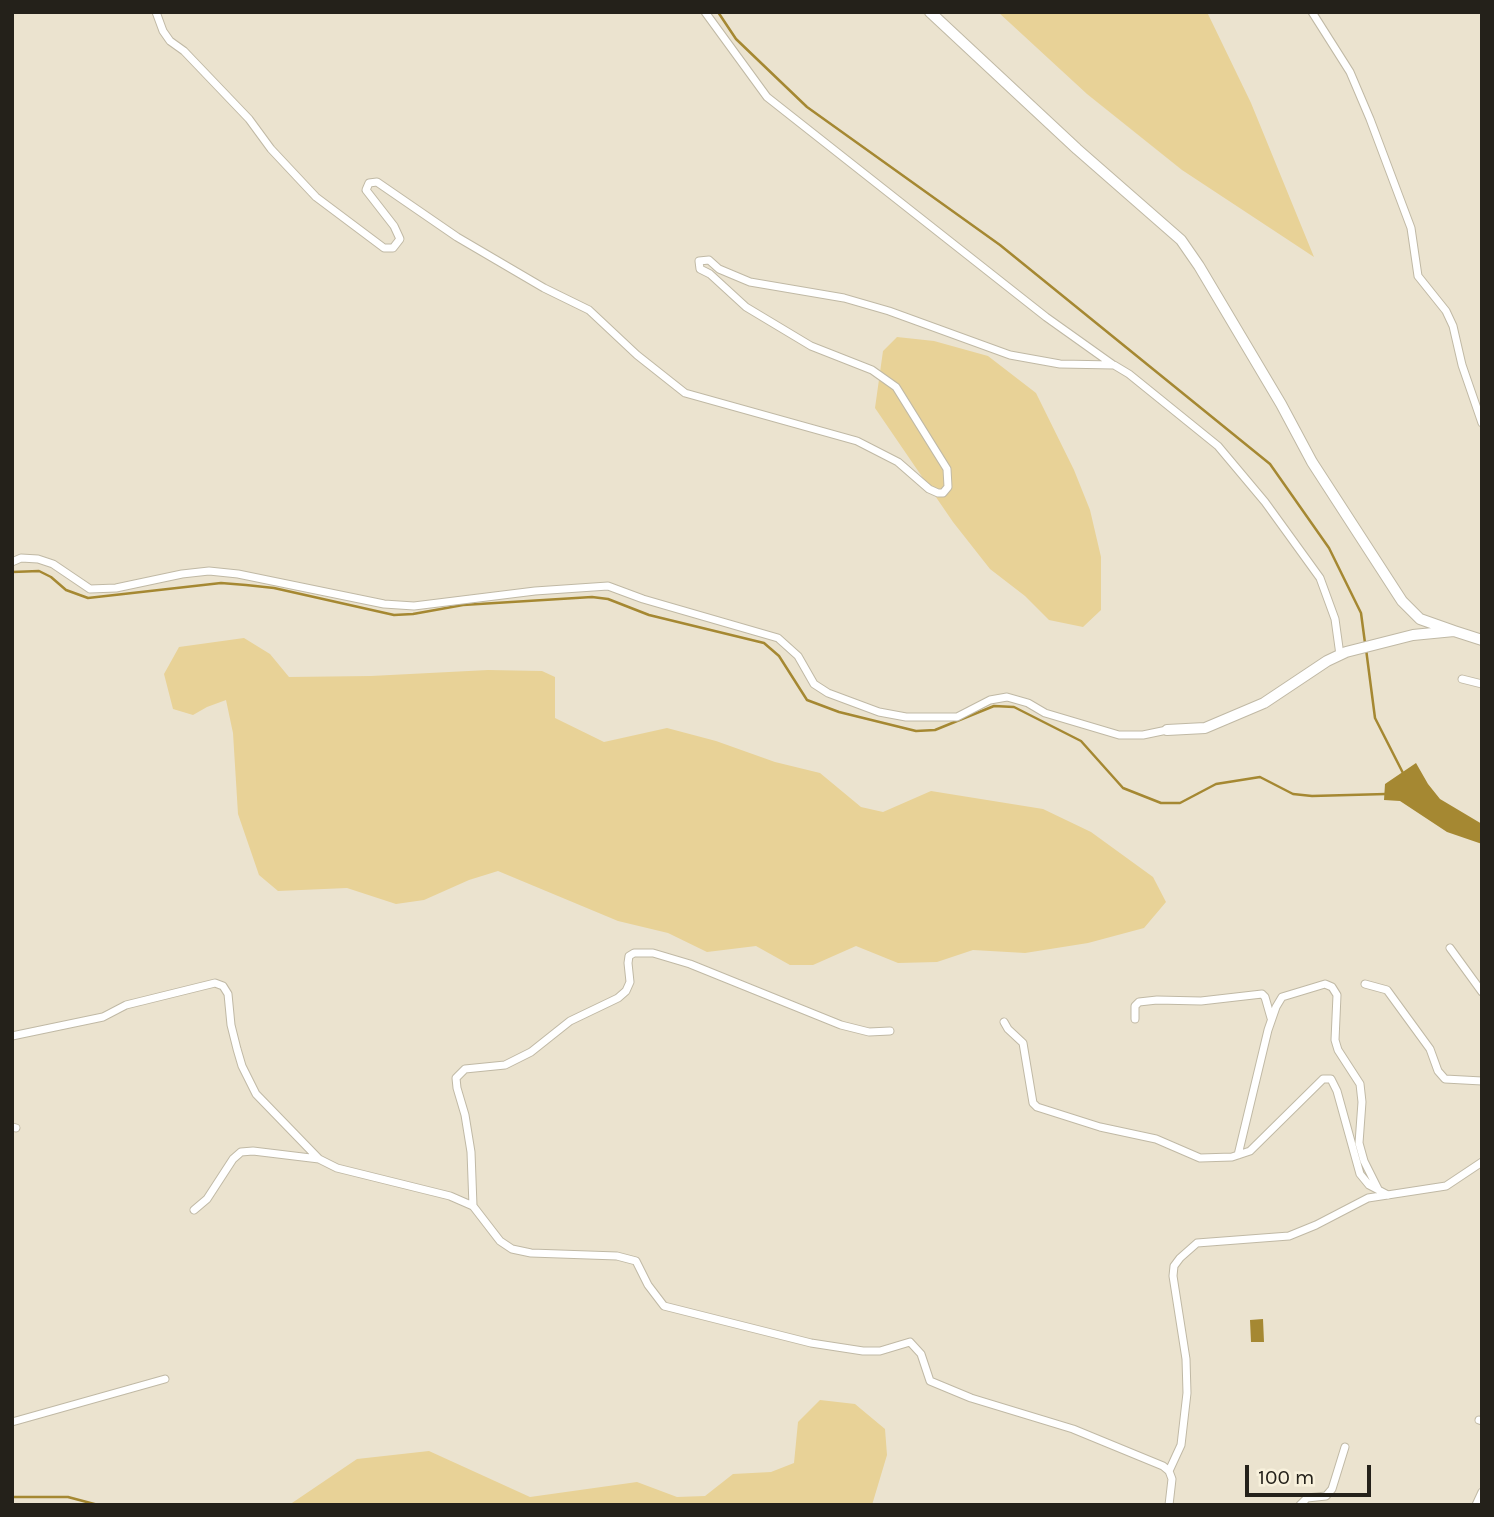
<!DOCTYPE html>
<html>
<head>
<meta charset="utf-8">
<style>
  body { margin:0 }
  #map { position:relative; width:1494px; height:1517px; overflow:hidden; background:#ebe3cf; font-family:Karla,sans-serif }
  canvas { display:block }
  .frame { position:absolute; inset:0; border:14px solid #24211a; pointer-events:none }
  .scale { position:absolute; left:1245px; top:1465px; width:126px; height:32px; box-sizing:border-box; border:4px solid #24211a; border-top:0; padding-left:9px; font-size:21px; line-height:24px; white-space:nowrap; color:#24211a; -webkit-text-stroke:5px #f8f1dc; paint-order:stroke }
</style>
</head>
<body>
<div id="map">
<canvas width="1494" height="1517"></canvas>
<div class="frame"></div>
<div class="scale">100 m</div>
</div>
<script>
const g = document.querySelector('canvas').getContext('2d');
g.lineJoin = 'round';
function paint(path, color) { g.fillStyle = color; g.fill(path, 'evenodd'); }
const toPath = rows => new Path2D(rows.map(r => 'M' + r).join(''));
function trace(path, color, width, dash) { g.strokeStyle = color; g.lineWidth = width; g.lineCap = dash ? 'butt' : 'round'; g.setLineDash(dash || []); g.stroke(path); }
const green = toPath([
  [998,12,1207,12,1251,103,1314,257,1182,170,1087,94],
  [897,337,934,341,988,356,1036,393,1074,470,1090,510,1101,557,1101,610,1083,627,1049,620,1025,596,990,569,953,522,875,408,883,351],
  [244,638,270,654,289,677,371,676,488,670,542,671,555,677,555,718,604,742,667,728,716,741,775,762,820,773,861,807,883,812,931,791,1043,809,1091,832,1153,877,1166,902,1144,928,1088,943,1025,953,973,950,937,962,898,963,856,946,813,965,790,965,756,946,707,952,668,933,618,921,498,871,469,880,424,900,396,904,347,888,278,891,259,875,238,814,233,733,226,700,207,707,193,715,173,709,164,674,179,647],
  [820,1400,855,1404,885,1429,887,1455,872,1505,289,1505,357,1459,429,1451,530,1497,637,1482,677,1497,705,1496,733,1474,771,1472,794,1463,798,1422]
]);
const water = toPath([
  [1416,763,1428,784,1440,799,1482,824,1482,844,1447,832,1400,801,1384,800,1385,784],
  [1263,1319,1264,1342,1251,1342,1250,1320]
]);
const stream = toPath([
  [718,12,736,39,807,107,1000,245,1270,464,1329,548,1361,613,1365,643],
  [12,572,39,571,51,577,66,590,88,598,221,583,246,585,274,588,394,615,413,614,463,605,592,597,608,599,649,615,764,643,779,656,807,700,839,712,916,731,935,730,994,706,1014,707,1081,741,1123,788,1161,803,1180,803,1216,784,1260,777,1293,794,1312,796,1386,794],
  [1366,649,1375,718,1404,775],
  [12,1497,68,1497,98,1505]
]);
const street = toPath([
  [156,12,163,31,170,41,184,51,249,119,271,149,316,197,384,248,393,248,400,239,394,226,366,190,369,183,377,182,457,237,544,288,589,310,637,355,685,393,857,441,898,462,929,489,938,493,943,493,948,487,947,469,896,387,872,370,811,346,746,307,710,274,700,269,699,261,709,260,719,269,750,282,844,298,889,311,1010,355,1060,364,1114,365,1129,374,1218,446,1265,502,1320,578,1335,619,1340,655],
  [705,12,767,97,1046,317,1112,364],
  [1312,12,1350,72,1370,119,1411,228,1418,276,1446,311,1453,326,1462,365,1482,423],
  [12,562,21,558,38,559,53,564,90,589,116,588,182,574,209,571,238,574,384,604,414,606,535,591,608,586,643,599,778,638,798,656,814,684,828,693,879,712,906,717,957,717,990,700,1007,697,1028,703,1045,713,1119,735,1143,735,1167,730],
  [1462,679,1482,684],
  [1450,948,1482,992],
  [1365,984,1387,990,1430,1049,1438,1071,1445,1079,1482,1081],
  [1135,1019,1135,1006,1139,1002,1157,1000,1201,1001,1262,994,1265,997,1271,1018],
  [1004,1022,1008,1029,1023,1043,1033,1103,1037,1107,1100,1127,1156,1139,1200,1158,1232,1157,1250,1151,1323,1079,1331,1079,1337,1091,1360,1174,1369,1185,1388,1195],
  [12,1036,103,1017,126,1005,215,983,223,986,228,994,231,1025,237,1049,242,1066,256,1094,319,1159,337,1168,450,1196,473,1206,500,1241,512,1249,531,1253,617,1256,636,1261,648,1285,664,1306,811,1343,863,1351,880,1351,910,1342,921,1354,930,1381,971,1398,1073,1429,1163,1466,1169,1471,1172,1479,1169,1505],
  [12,1127,16,1128],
  [1238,1155,1268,1030,1276,1007,1282,997,1325,984,1332,987,1337,995,1335,1040,1338,1050,1360,1084,1362,1102,1359,1143,1364,1161,1378,1189],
  [473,1206,471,1152,465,1115,457,1088,456,1078,465,1069,505,1065,531,1052,570,1021,618,998,626,991,630,982,628,963,629,956,634,953,653,953,690,964,841,1025,869,1032,890,1031],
  [194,1210,207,1199,233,1159,241,1152,253,1151,319,1159],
  [1479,1420,1482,1421],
  [12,1422,165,1379],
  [1169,1471,1181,1445,1187,1393,1186,1359,1173,1276,1174,1266,1180,1258,1197,1243,1289,1236,1316,1225,1368,1198,1446,1186,1482,1162],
  [1300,1505,1307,1498,1326,1496,1332,1489,1345,1447],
  [1476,1505,1482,1492]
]);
const secondary = toPath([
  [930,12,1077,149,1181,240,1199,266,1281,404,1312,462,1402,601,1420,619,1454,631],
  [1167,730,1205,728,1264,703,1327,661,1346,652,1413,635,1454,631,1482,640]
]);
paint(green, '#e8d297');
paint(water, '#a58832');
trace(stream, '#a58832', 2.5);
trace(street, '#c0b9a5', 9);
trace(secondary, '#c0b9a5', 12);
trace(street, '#fff', 7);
trace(secondary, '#fff', 10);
</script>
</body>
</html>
